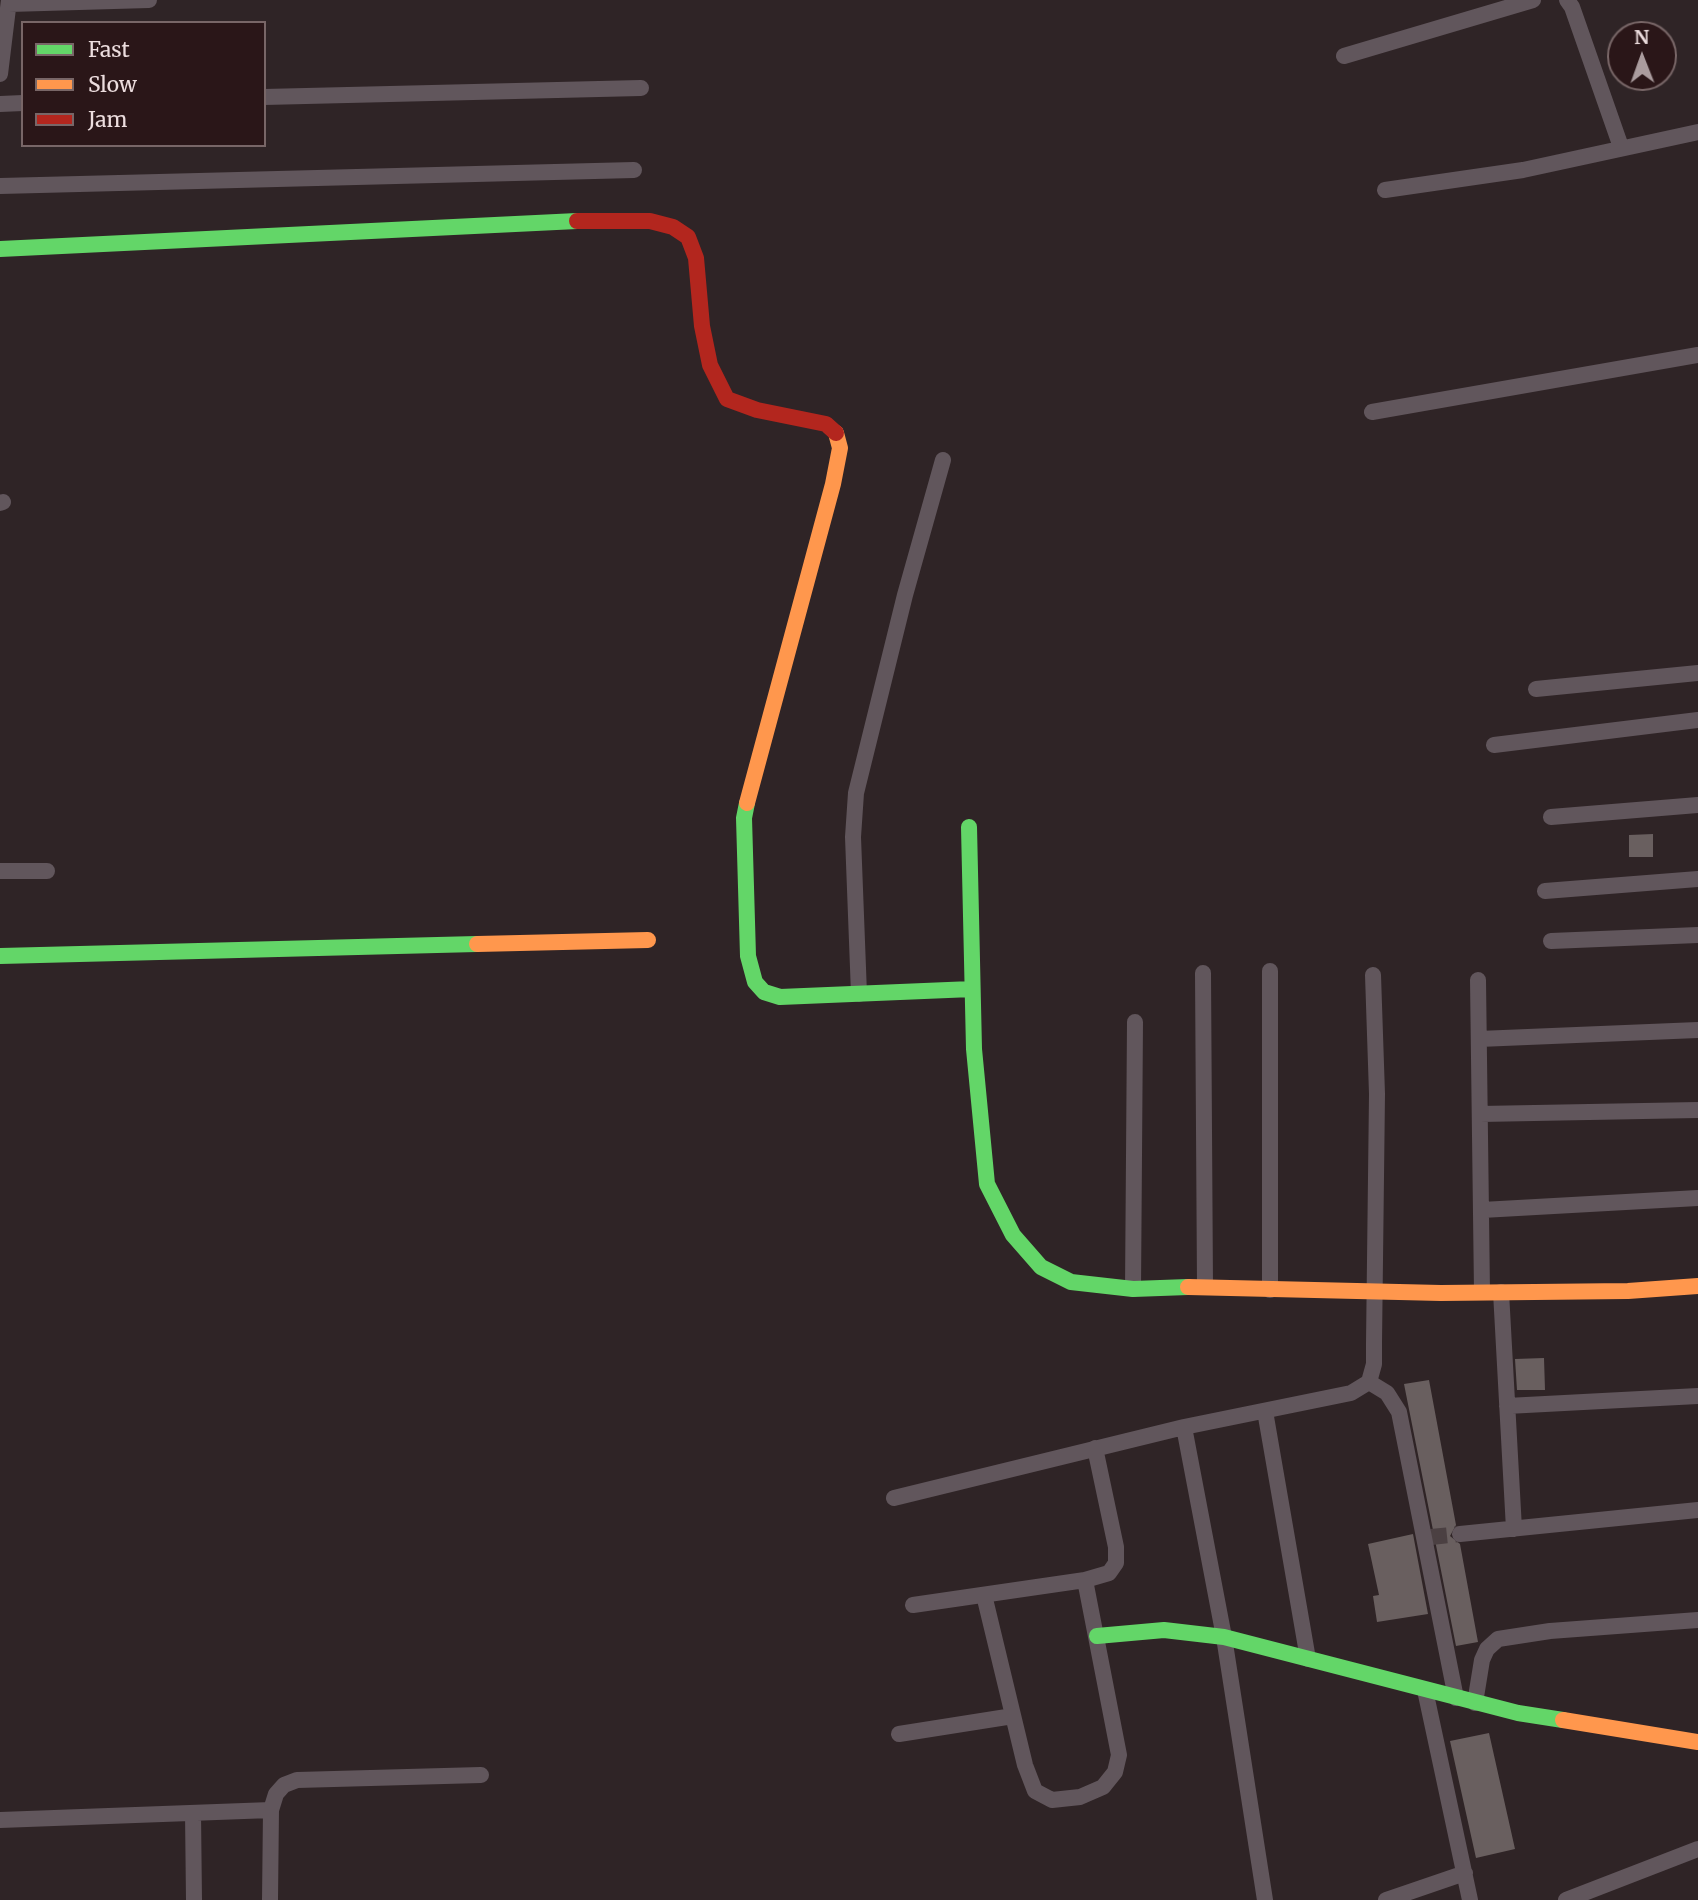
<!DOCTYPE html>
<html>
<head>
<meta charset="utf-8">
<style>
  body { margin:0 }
  #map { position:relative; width:1698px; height:1900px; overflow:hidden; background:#2f2426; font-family:Merriweather,serif }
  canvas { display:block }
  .legend { position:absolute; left:21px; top:21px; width:245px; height:126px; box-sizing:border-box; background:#2a1618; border:2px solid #786667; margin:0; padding:9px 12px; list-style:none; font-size:21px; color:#ecddde }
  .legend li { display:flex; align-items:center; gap:14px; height:35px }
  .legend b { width:35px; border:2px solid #786667 }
  .north { position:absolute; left:1607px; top:21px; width:70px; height:70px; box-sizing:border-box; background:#2a1618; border:2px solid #786667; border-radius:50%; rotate:359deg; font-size:19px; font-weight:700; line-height:28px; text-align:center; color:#ecddde }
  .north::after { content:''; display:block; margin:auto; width:24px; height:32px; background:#aa9c9e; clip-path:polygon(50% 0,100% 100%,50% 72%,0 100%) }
</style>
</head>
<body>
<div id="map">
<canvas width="1698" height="1900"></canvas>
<ul class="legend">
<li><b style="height:9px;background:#63d668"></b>Fast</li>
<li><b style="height:9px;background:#ff974d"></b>Slow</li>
<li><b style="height:9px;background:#b3261e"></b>Jam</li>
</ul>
<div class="north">N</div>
</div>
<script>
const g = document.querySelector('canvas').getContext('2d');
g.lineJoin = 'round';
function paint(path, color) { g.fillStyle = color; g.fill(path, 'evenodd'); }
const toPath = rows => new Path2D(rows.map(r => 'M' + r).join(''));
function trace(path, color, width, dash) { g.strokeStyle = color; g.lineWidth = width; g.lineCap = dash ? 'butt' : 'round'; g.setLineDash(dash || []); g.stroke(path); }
const building = toPath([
  [1653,834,1653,857,1629,857,1629,835],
  [1544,1358,1545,1390,1517,1390,1515,1359],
  [1429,1380,1456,1525,1450,1536,1460,1544,1478,1642,1456,1646,1404,1384],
  [1413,1534,1428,1614,1377,1622,1373,1596,1379,1595,1368,1544],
  [1489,1733,1515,1849,1476,1858,1450,1741]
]);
const streetTunnel = toPath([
  [1431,1537,1460,1534]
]);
const street = toPath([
  [1567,0,1572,7,1621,147],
  [9,4,149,0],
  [1344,56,1533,0],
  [0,74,9,0],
  [264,97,641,88],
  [0,104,23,103],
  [0,186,634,170],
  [1385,190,1523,170,1698,132],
  [1372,412,1698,355],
  [0,503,3,502],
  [1536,689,1698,673],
  [1494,745,1698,720],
  [1551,817,1698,805],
  [0,871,47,871],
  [1545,891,1698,879],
  [1551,941,1698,935],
  [1203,973,1205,1286],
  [1478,980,1482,1292],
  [859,994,853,837,856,793,905,595,943,460],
  [1479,1039,1698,1030],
  [1480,1114,1698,1110],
  [1482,1210,1698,1198],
  [1133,1289,1135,1022],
  [1270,1290,1270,971],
  [1501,1292,1514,1529],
  [1369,1382,1387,1393,1399,1412,1456,1698],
  [1507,1406,1698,1396],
  [1265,1411,1308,1659],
  [1184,1427,1224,1637,1265,1900],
  [894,1498,1184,1427,1351,1393,1369,1382,1374,1364,1374,1343,1377,1094,1373,975],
  [1460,1534,1698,1510],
  [984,1595,1025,1765,1035,1791,1052,1800,1080,1797,1103,1787,1115,1772,1119,1755,1085,1580],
  [913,1605,1085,1580,1109,1573,1116,1563,1116,1547,1095,1448],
  [1425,1690,1470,1900],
  [1475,1703,1482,1660,1487,1649,1498,1639,1550,1631,1698,1620],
  [899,1734,1013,1716],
  [193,1813,194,1900],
  [0,1820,271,1810],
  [270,1900,271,1810,276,1794,284,1785,297,1780,481,1775],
  [1386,1900,1465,1873],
  [1566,1900,1698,1849]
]);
const fast = toPath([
  [0,249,577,221],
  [747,803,744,818,748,956,755,982,764,992,780,997,972,989],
  [969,827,974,1049,987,1184,1013,1235,1041,1267,1071,1282,1133,1289,1188,1287],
  [0,956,477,944],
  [1097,1636,1164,1630,1224,1637,1518,1713,1563,1720]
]);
const slow = toPath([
  [747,803,833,484,840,448,836,433],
  [477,944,648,940],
  [1188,1287,1441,1293,1628,1291,1698,1286],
  [1563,1720,1698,1742]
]);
const jam = toPath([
  [577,221,650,221,673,227,688,237,696,258,702,326,710,365,727,399,757,410,826,424,836,433]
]);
paint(building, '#695f5f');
trace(streetTunnel, '#4b4042', 16, [16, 8]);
trace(street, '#61565c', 16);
trace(fast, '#63d668', 16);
trace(slow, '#ff974d', 16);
trace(jam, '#b3261e', 16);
</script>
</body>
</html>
